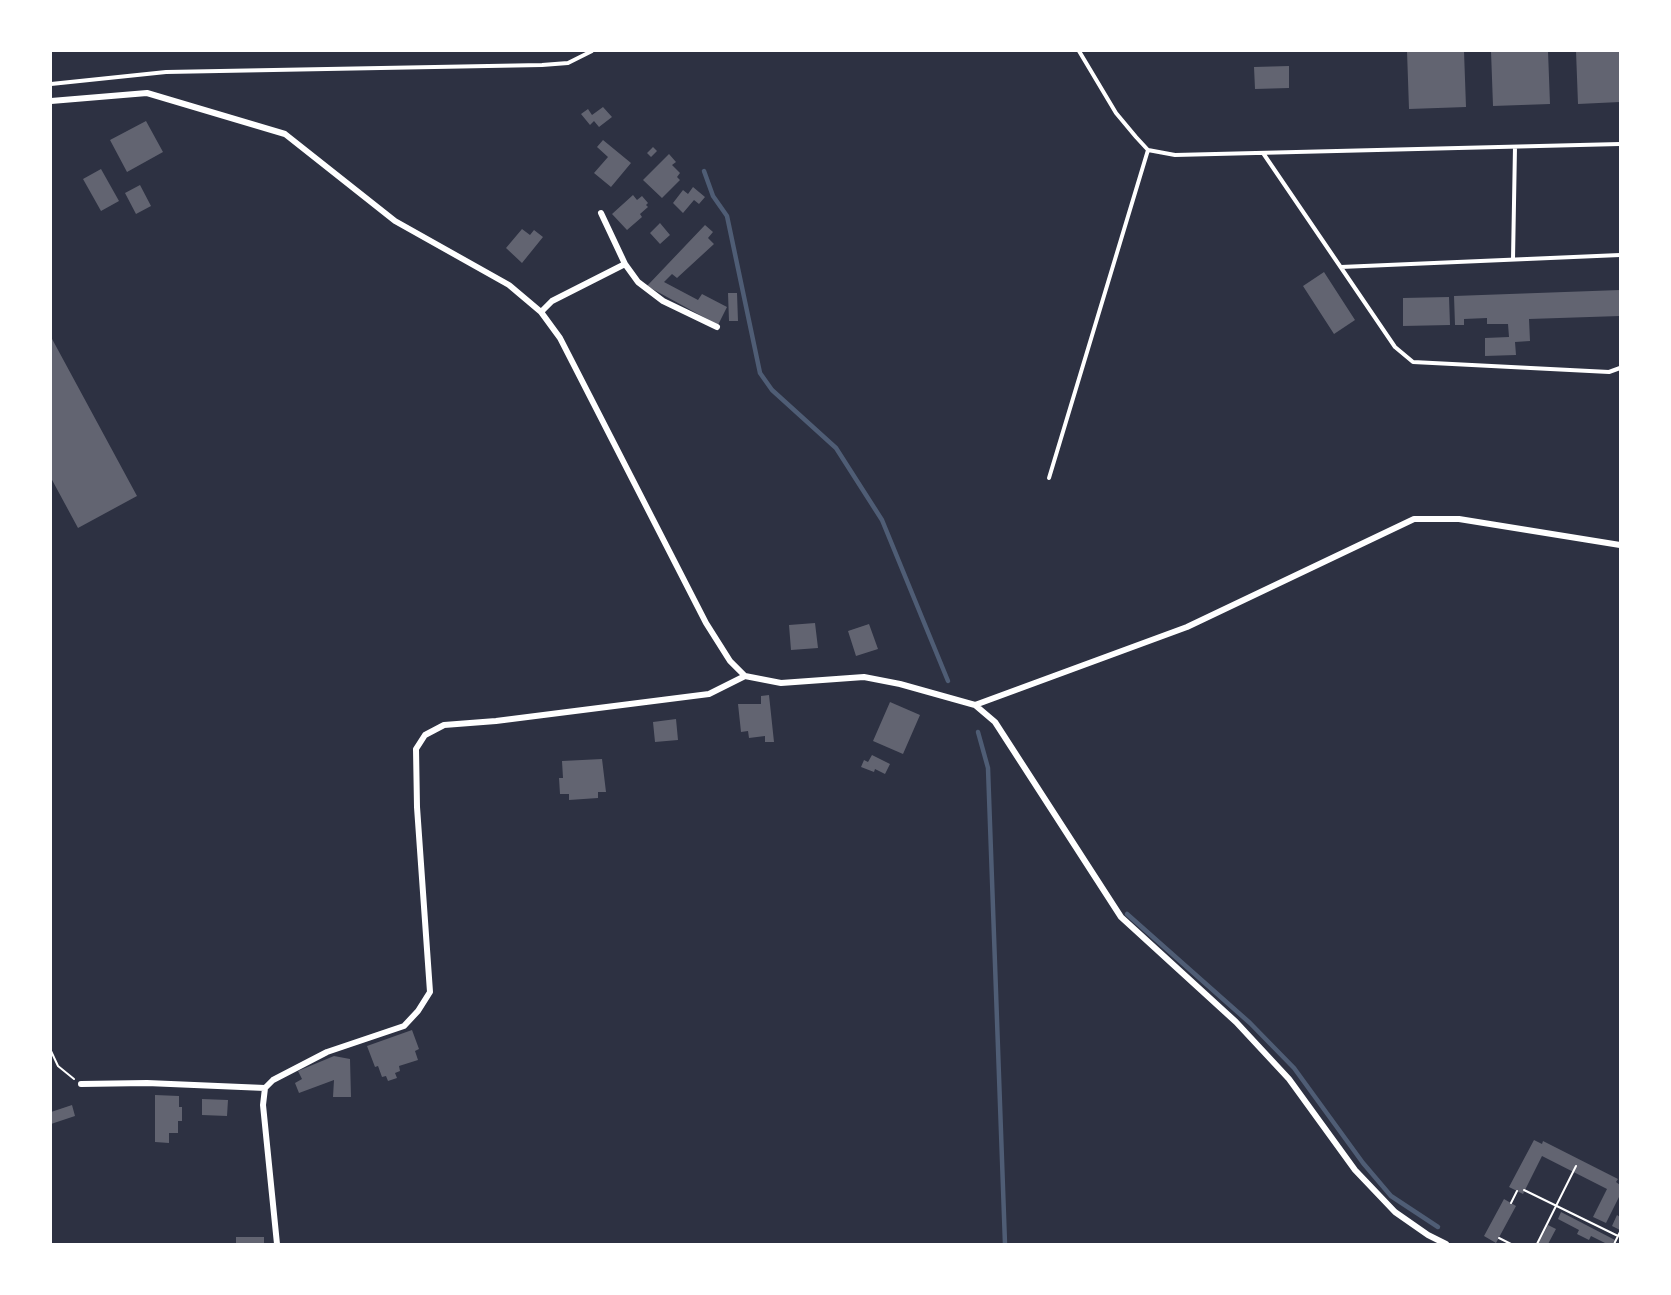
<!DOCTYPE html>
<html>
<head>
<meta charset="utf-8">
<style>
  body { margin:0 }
  #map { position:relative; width:1671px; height:1295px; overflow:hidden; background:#2d3142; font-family:"IBM Plex Serif",serif }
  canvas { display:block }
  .frame { position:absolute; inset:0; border:52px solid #fff; pointer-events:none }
</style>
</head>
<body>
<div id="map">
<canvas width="1671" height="1295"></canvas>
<div class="frame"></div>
</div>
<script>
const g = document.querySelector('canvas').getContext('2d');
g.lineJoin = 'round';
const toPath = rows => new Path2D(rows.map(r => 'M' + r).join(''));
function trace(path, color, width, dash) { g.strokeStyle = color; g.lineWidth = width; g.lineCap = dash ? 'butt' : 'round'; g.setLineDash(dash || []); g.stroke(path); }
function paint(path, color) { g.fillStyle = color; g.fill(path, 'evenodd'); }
const stream = toPath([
  [704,171,713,196,727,216,760,373,772,390,836,448,882,520,948,681],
  [978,732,988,768,1005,1244],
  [1127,914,1250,1023,1294,1068,1363,1163,1391,1196,1438,1227]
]);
const building = toPath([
  [1407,51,1464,51,1466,107,1409,109],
  [1491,51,1548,51,1550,104,1493,106],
  [1576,51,1620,51,1620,102,1578,104],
  [1289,66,1289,88,1255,89,1254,67],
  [603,107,612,117,599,127,594,121,590,125,581,114,588,109,592,115],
  [146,121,163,152,127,172,110,140],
  [603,140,631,163,611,187,594,173,608,157,597,147],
  [653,147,657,151,651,157,647,153],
  [669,154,676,162,672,165,680,173,677,177,680,180,662,198,643,180],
  [101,169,119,201,101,211,83,179],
  [140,185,151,206,136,214,125,193],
  [693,187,705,197,699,204,694,200,683,213,673,203,683,190,688,194],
  [633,195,637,200,642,196,648,203,646,205,648,207,640,214,642,217,627,230,612,214],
  [660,223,670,235,660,244,650,233],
  [705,225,713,232,708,238,714,244,677,278,672,274,664,282,698,300,702,294,727,307,718,325,647,286],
  [522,229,530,235,534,230,543,237,522,263,506,248],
  [1324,272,1355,320,1334,334,1303,286],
  [1620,290,1620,316,1529,319,1530,341,1515,342,1516,355,1485,356,1485,338,1509,337,1508,324,1487,324,1487,318,1464,319,1464,325,1455,325,1454,296],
  [728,293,737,293,738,321,729,321],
  [1449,297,1450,325,1403,326,1403,298],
  [51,337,137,496,78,528,51,478],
  [815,623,818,648,791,650,789,625],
  [869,624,878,649,856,656,848,631],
  [769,695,774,742,765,742,765,736,749,738,748,731,741,732,738,704,761,704,761,696],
  [890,702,920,715,903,754,873,741],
  [676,719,678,740,655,742,653,722],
  [872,755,890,764,885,774,875,769,874,772,861,767,864,760,868,762],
  [602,759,606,792,598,792,598,798,569,800,569,794,560,794,559,778,563,778,562,761],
  [412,1030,419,1049,415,1051,418,1060,399,1066,400,1071,395,1073,397,1078,388,1081,386,1076,382,1077,378,1066,375,1067,367,1046],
  [334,1056,350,1059,351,1097,333,1097,334,1080,299,1093,295,1083,302,1079,298,1071],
  [155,1095,179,1096,179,1107,182,1107,182,1121,178,1121,178,1133,169,1133,169,1143,155,1142],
  [202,1099,228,1100,227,1116,202,1115],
  [72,1105,75,1116,51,1124,51,1112],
  [1534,1140,1542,1144,1543,1141,1618,1179,1616,1182,1620,1185,1620,1195,1606,1223,1593,1217,1607,1189,1542,1156,1523,1194,1509,1187],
  [1504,1199,1516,1206,1496,1243,1484,1236],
  [1561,1212,1615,1240,1612,1244,1607,1244,1591,1236,1589,1240,1577,1234,1579,1230,1558,1219],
  [1617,1215,1620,1217,1620,1230,1612,1226],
  [1548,1225,1556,1229,1548,1244,1538,1244],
  [236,1237,264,1237,264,1244,236,1244]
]);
const path = toPath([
  [51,1051,58,1066,74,1079],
  [1524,1190,1618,1236],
  [1511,1203,1517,1191],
  [1499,1238,1511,1244],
  [1537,1244,1576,1166],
  [1614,1244,1620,1232]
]);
const service = toPath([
  [1079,51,1116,113,1136,137,1148,150,1175,155,1620,144],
  [51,84,166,72,542,65,568,63,592,51],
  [1263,153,1395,347,1413,362,1609,372,1620,368],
  [1513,259,1515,147],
  [1341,267,1620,255],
  [1049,478,1148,150]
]);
const minor = toPath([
  [51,101,147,93,285,134,395,221,509,285,541,312,560,338,706,623,730,661,745,676,781,683,864,677,900,684,975,705,995,722,1121,917,1236,1022,1289,1079,1355,1170,1395,1212,1428,1235,1446,1244],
  [601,213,625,264,638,282,663,301,717,327],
  [541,312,552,301,625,264],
  [975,705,1187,627,1414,519,1459,519,1620,545],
  [81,1084,147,1083,265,1088],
  [277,1244,263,1105,265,1088,273,1080,327,1052,404,1026,418,1011,430,992,417,807,416,749,425,735,444,725,496,721,709,694,745,676]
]);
trace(stream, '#4f5d75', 4.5);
paint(building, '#626471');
trace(path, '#fff', 2);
trace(service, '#fff', 4);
trace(minor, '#fff', 6);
</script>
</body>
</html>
